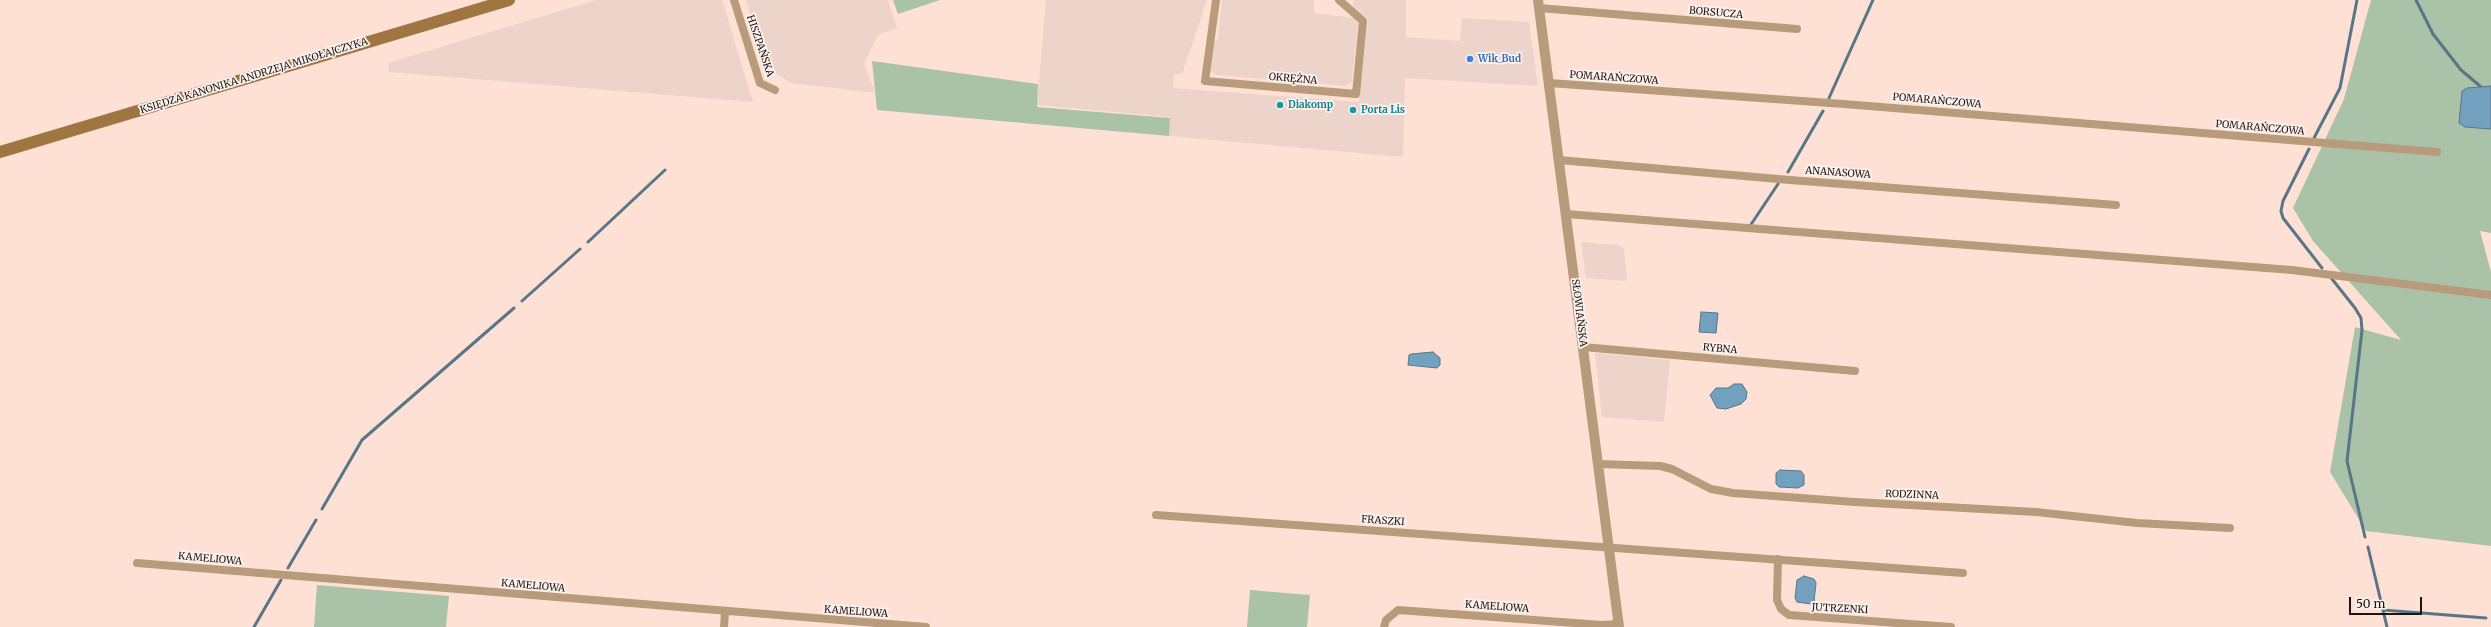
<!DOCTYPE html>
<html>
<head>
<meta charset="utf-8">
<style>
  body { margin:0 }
  #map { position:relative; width:2491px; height:627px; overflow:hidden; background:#ffe0d5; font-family:Merriweather,serif }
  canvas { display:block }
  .scale { position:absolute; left:2349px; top:597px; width:73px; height:18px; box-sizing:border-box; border:2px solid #20130e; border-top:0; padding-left:5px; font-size:12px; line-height:14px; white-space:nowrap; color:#20130e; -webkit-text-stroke:3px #fbf3f0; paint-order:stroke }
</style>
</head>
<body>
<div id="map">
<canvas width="2491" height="627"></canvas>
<div class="scale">50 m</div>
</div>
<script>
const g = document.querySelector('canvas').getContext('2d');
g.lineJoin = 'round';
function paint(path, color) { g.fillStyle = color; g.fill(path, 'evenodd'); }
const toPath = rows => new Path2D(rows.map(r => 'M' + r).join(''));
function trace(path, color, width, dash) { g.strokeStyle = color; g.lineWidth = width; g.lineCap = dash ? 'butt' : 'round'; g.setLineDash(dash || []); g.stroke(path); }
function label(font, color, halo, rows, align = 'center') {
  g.font = font + ' Merriweather,serif'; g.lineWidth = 3.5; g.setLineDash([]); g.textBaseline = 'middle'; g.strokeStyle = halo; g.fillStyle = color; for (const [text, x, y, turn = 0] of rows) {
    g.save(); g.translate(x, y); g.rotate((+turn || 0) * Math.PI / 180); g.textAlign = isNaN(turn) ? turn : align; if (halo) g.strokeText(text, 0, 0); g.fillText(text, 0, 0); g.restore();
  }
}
const industrial = toPath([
  [596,0,722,0,753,102,389,72,388,63],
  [746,0,888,0,897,28,878,35,864,63,875,93,791,83,766,67],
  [1046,0,1207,0,1182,74,1174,74,1173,88,1359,102,1368,19,1353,6,1353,0,1406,0,1406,37,1460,41,1462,18,1529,22,1538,86,1405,78,1403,157,1169,136,1170,117,1037,105],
  [1222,0,1314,0,1314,13,1354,18,1358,23,1352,82,1346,86,1217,75,1210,71,1213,43,1218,39],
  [1581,242,1618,245,1624,248,1627,281,1586,278],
  [1595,353,1670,360,1664,422,1602,417]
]);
const green = toPath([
  [893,0,940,0,898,14],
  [2371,0,2491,0,2491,233,2480,231,2491,272,2491,546,2366,531,2330,472,2355,327,2401,340,2313,241,2293,208,2344,99],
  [872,61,1038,84,1037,107,1170,118,1169,136,877,110],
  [317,585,449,596,446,627,314,627],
  [1250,590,1310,595,1307,627,1247,627]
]);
const water = toPath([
  [2491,86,2491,129,2465,127,2459,123,2462,91,2467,88,2491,86],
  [1701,312,1718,313,1716,333,1699,332,1701,312],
  [1433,352,1440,358,1440,365,1437,368,1408,365,1409,355,1411,354,1433,352],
  [1734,384,1742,384,1747,392,1746,399,1741,404,1726,409,1717,408,1710,395,1716,388,1728,388,1734,384],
  [1780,470,1801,471,1804,475,1804,485,1798,488,1779,487,1776,484,1776,473,1780,470],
  [1804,576,1814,579,1816,583,1814,602,1811,604,1797,602,1795,598,1797,580,1804,576]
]);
const stream = toPath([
  [2416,0,2433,34,2461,70,2480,86],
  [1829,98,1873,0],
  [2314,138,2340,88,2357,0],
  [2309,149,2283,201,2281,211,2283,218,2322,268],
  [1788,172,1823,111],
  [1750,226,1778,184],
  [588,242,665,170],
  [2332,279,2355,308,2361,318,2362,330,2347,461,2365,537],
  [522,301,580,249],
  [322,509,362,440,514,308],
  [2368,547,2387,627],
  [288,568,316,520],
  [2383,610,2486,618],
  [254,627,281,580]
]);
const minor = toPath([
  [734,0,760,83,775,90],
  [1216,0,1205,81,1356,94,1363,21,1339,0],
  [1539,8,1797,29],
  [1549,83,1844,104,2437,152],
  [1559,160,1790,180,2116,205],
  [1566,214,2292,270,2491,295],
  [1583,347,1855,371],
  [1598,464,1660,466,1672,469,1711,489,1733,493,1855,502,2036,512,2137,523,2230,528],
  [1156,515,1963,573],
  [1778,559,1777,600,1781,609,1789,615,1951,627],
  [137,563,926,627],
  [724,627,725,612],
  [1384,627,1386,620,1398,610,1602,625,1618,624]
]);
const tertiary = toPath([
  [1538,0,1619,627]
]);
const secondary = toPath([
  [0,152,509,0]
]);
const markers = [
  [1470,59,4,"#3f7fe0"],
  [1280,105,4,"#0f9aa8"],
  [1353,110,4,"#0f9aa8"]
];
const streetNames = [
  ["BORSUCZA",1716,13,5],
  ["HISZPAŃSKA",760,46,71],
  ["KSIĘDZA KANONIKA ANDRZEJA MIKOŁAJCZYKA",254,76,-17],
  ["POMARAŃCZOWA",1614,78,4],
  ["OKRĘŻNA",1293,79,5],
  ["POMARAŃCZOWA",1937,101,5],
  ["POMARAŃCZOWA",2260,128,5],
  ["ANANASOWA",1838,173,4],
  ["SŁOWIAŃSKA",1579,313,83],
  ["RYBNA",1720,349,5],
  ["RODZINNA",1912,495,2],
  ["FRASZKI",1383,521,4],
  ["KAMELIOWA",210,559,5],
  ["KAMELIOWA",533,586,5],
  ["KAMELIOWA",1497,607,4],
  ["JUTRZENKI",1840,609,3],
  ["KAMELIOWA",856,612,4]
];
const shopNames = [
  ["Wik_Bud",1478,59]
];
const cultureNames = [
  ["Diakomp",1288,105],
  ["Porta Lis",1361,110]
];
paint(industrial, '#edd4cb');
paint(green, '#aac2a7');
paint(water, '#71a1be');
trace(water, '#597689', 1);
trace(stream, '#597689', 3);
trace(minor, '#b89b7a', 8);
trace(tertiary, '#b89b7a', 10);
trace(secondary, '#9f7541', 12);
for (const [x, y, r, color] of markers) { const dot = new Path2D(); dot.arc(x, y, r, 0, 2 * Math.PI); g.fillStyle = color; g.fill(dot); trace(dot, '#fbf3f0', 1.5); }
label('10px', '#20130e', '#fbf3f0', streetNames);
label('bold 10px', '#366cbe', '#fbf3f0', shopNames, 'left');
label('bold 10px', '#0d838f', '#fbf3f0', cultureNames, 'left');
</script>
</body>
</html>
